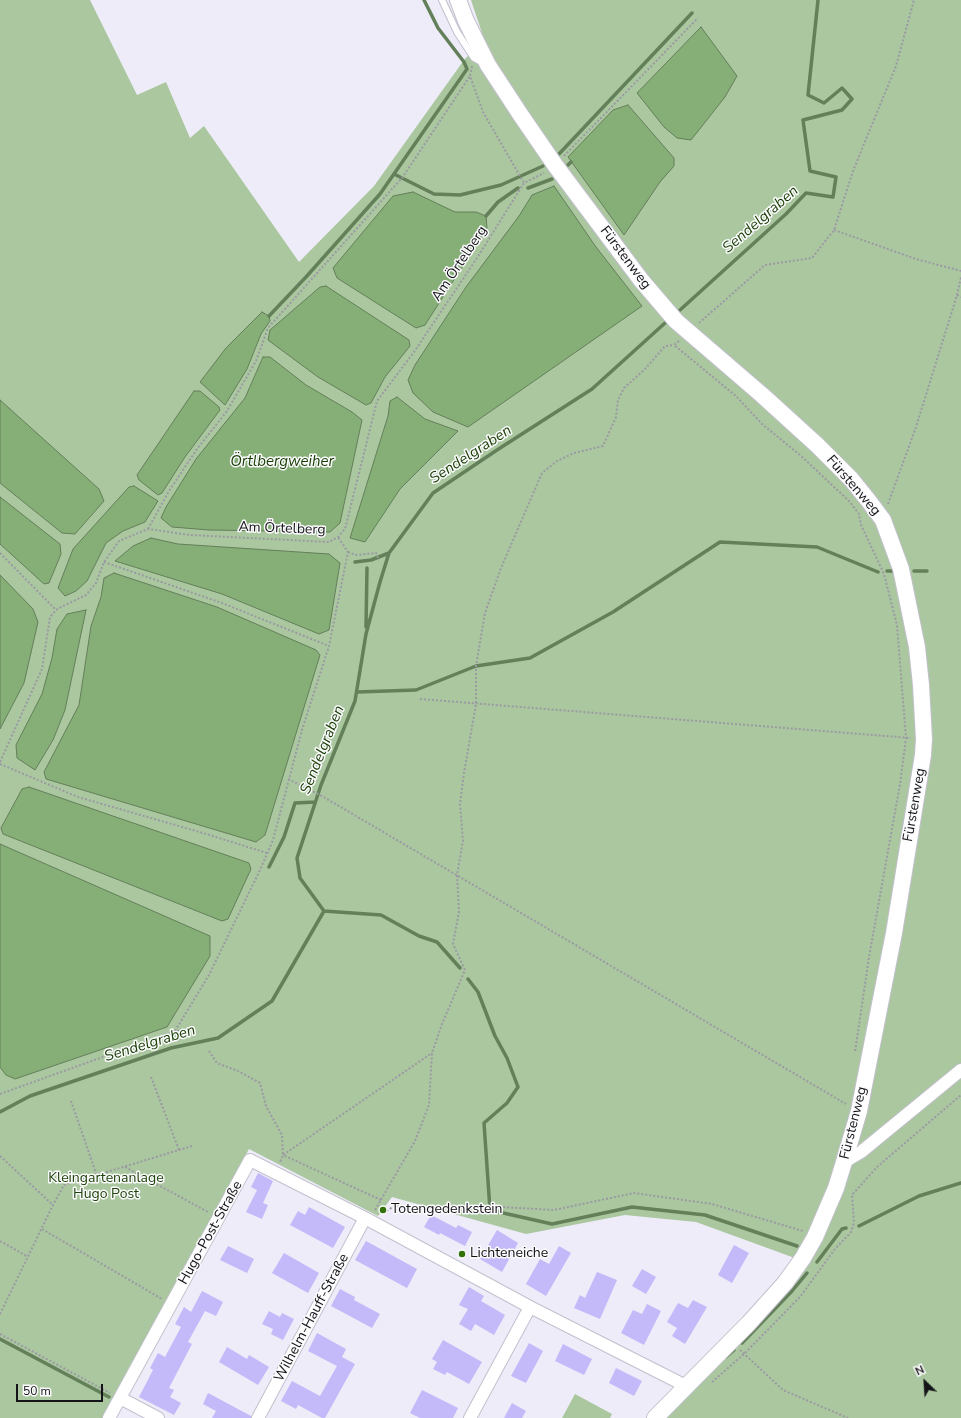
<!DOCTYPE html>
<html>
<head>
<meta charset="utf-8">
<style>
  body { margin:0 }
  #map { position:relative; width:961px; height:1418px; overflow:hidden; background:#eeecf9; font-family:"Nunito Sans",sans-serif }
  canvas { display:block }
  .north { position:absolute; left:905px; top:1362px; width:40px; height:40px; -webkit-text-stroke:3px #fbfbfd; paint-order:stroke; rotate:335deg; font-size:11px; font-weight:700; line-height:16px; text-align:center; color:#141418 }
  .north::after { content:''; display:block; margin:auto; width:14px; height:18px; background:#141418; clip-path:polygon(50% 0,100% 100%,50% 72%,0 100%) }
  .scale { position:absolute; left:16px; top:1384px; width:87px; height:18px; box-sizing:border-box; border:2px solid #141418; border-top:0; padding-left:5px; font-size:12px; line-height:14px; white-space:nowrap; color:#141418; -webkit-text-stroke:3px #fbfbfd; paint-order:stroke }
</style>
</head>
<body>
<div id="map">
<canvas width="961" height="1418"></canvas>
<div class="north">N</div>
<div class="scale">50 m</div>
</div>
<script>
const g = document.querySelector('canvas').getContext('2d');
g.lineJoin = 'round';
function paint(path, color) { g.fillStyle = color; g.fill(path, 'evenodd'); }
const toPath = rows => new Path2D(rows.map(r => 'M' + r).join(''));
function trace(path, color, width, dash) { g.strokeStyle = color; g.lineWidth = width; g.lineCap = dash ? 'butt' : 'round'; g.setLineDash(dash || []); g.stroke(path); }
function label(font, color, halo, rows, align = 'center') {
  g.font = font + ' "Nunito Sans",sans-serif'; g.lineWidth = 3; g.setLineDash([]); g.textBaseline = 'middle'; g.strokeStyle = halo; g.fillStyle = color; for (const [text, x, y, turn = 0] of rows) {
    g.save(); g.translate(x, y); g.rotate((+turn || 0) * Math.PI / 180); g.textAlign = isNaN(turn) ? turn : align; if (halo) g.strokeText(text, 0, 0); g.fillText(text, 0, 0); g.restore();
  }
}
const green = toPath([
  [0,0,90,0,137,95,166,82,190,138,204,126,299,262,374,186,464,60,484,39,471,0,961,0,961,1418,655,1418,803,1261,696,1222,625,1215,526,1234,392,1197,378,1216,249,1149,102,1418,0,1418],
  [575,1394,612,1414,610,1418,562,1418]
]);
const water = toPath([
  [701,27,737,76,725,97,691,140,677,138,664,127,637,93,701,27],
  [628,105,674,158,674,166,660,182,624,235,568,157,613,110,628,105],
  [554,186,596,247,642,306,468,427,433,412,413,393,408,380,415,365,466,287,519,216,532,195,554,186],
  [413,192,455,212,476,212,486,216,487,228,425,325,416,328,337,278,333,268,393,196,413,192],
  [326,286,409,340,410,346,385,377,371,403,366,405,318,377,268,340,270,330,320,287,326,286],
  [262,312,269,316,270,321,261,334,247,369,225,405,200,382,226,348,262,312],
  [263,357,270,357,306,385,352,412,362,420,340,523,330,532,209,530,172,527,161,518,166,507,196,459,245,398,263,357],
  [194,391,200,391,219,407,220,410,185,457,162,493,158,495,139,480,137,475,194,391],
  [397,397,425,419,458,431,400,489,365,542,350,538,388,416,390,401,397,397],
  [0,400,99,489,104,501,75,534,62,533,0,483,0,400],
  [134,486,158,501,145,522,123,531,106,543,87,581,76,591,65,596,58,588,73,549,129,487,134,486],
  [0,497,60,544,61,554,49,583,44,584,0,544,0,497],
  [151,538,178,544,329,554,340,563,329,630,319,634,222,594,115,561,133,546,151,538],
  [114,573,217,607,316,650,320,655,265,835,256,842,46,779,44,772,79,705,91,626,101,597,104,578,114,573],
  [0,575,33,609,38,622,24,683,0,729,0,575],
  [86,610,65,710,53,740,35,770,17,758,16,745,42,694,52,658,57,629,67,614,86,610],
  [29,787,249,863,251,869,228,919,222,921,3,834,1,828,22,789,29,787],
  [0,844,210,936,210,956,167,1027,15,1079,6,1075,0,1067,0,844]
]);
const stream = toPath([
  [559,154,692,13],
  [568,165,571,162],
  [394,174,434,194,460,195,501,185,543,166],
  [528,188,552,179],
  [486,216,498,202,518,188],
  [680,310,786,214,806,193,833,197,836,177,810,171,803,120,842,110,852,99,842,88,824,103,808,95,818,0],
  [269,316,306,277,380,194,467,69,464,62,438,28,424,0],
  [355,562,371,560,389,553],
  [887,571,893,571],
  [914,571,927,571],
  [366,627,367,568],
  [357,692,416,690,476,666,530,658,613,612,720,542,817,547,878,572],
  [269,867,284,837,295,803,315,802],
  [324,911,381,915,419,936,437,942,460,968],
  [468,979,478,992,495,1036,507,1058,518,1087,507,1103,484,1123,490,1210,552,1224,632,1207,705,1215,797,1246],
  [0,1112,30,1096,171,1048,218,1038,272,1001,324,911,300,878,297,858,321,785,355,701,366,634,380,582,389,553,433,493,497,450,592,389,665,323],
  [859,1226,919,1196,961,1183],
  [817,1262,842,1229,846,1228],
  [0,1339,109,1397],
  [742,1343,792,1291,807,1273],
  [726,1357,734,1350]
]);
const building = toPath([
  [258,1173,273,1181,263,1203,268,1205,262,1219,246,1212,257,1190,251,1187],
  [309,1207,345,1227,333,1248,290,1225,298,1211,305,1215],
  [431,1215,456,1228,458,1225,472,1232,465,1246,440,1233,439,1235,424,1227],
  [497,1230,518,1243,502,1272,480,1259],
  [366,1241,417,1269,407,1288,355,1260],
  [734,1245,749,1253,732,1283,718,1275],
  [228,1246,254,1259,247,1273,220,1260],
  [559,1246,571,1253,546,1296,526,1284,540,1259,549,1264],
  [284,1253,319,1273,308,1293,272,1273],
  [642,1269,656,1277,646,1294,632,1286],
  [597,1272,617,1280,600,1319,574,1308,580,1295,585,1298],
  [469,1287,484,1296,481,1301,505,1315,494,1335,475,1324,471,1331,459,1324,468,1309,459,1305],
  [340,1289,355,1297,354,1300,380,1314,372,1328,331,1306],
  [202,1291,223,1302,216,1316,205,1311,188,1342,192,1344,169,1388,174,1390,170,1397,181,1403,174,1415,139,1397,153,1370,150,1368,158,1353,165,1357,181,1327,175,1324,184,1307,191,1312],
  [693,1300,707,1307,685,1344,672,1336,677,1328,667,1322,678,1303,688,1308],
  [647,1304,661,1311,644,1345,621,1333,633,1310,642,1314],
  [269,1311,280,1317,282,1313,294,1319,283,1340,271,1334,273,1329,262,1324],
  [317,1333,346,1349,342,1357,355,1364,325,1418,322,1418,298,1405,296,1409,281,1401,292,1381,320,1396,337,1366,308,1351],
  [443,1340,482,1362,469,1384,447,1372,445,1375,433,1369,437,1362,432,1359],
  [529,1343,543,1351,526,1383,511,1376],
  [563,1344,592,1359,584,1375,555,1361],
  [227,1347,247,1359,249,1355,269,1367,258,1385,219,1362],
  [616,1368,642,1381,634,1396,609,1383],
  [422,1390,458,1408,453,1418,420,1418,410,1413],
  [208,1393,251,1416,251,1418,212,1418,216,1411,203,1404],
  [512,1403,526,1411,522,1418,504,1418]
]);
const path = toPath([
  [472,66,470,76,483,112,524,183],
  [564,156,698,18],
  [834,230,916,259,961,271],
  [957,295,961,297],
  [699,323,765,265,812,258,834,230,853,171,896,66,914,0],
  [679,341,674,345,736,396,762,424,800,455,849,501,859,514,861,525,884,574,897,625,906,738,900,784,869,957,855,1052],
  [888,504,916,427,957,295,961,277],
  [148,529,169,491,197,449,227,411,256,361,268,328,402,178,470,76],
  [348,552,356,555,376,553,379,560],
  [0,553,56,610],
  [104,562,222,603,329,646],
  [420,699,911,738],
  [0,762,42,669,50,617,56,610,63,606,86,595,96,583,104,562,119,541,148,529,190,535,329,542,338,537,345,529,377,401,414,352,477,258,524,183,544,173],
  [0,764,78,797,203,833,267,853],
  [288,779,322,796,846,1104],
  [175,1031,209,975,260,870,273,840,302,730,329,646,348,552,338,537],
  [209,1051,217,1063,238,1071,260,1083,266,1106,282,1135,283,1155,280,1162],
  [151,1077,179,1150],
  [0,1094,175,1031,195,1030],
  [71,1101,97,1176],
  [0,1156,53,1205],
  [125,1167,208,1212],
  [381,1200,283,1155,432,1053],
  [375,1210,415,1141,429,1105,432,1053,442,1024,465,970,453,944,459,912,457,875,463,841,460,804,464,773,476,704,476,666,485,613,501,568,542,473,557,461,574,453,603,446,616,417,618,400,624,388,645,369,665,346,674,345],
  [383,1213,396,1205,427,1213,484,1206,554,1210,634,1193,712,1204,803,1231],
  [42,1229,162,1299],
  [0,1241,28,1257],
  [0,1314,53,1205,64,1185,192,1146],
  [0,1334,110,1393],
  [740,1350,783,1390,848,1418],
  [712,1382,744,1354,800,1297,835,1249,851,1232,854,1223,852,1195,877,1167,961,1095]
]);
const lane = toPath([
  [442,0,457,32,474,58,483,63]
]);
const street = toPath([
  [844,1162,861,1152,961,1070],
  [120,1398,158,1418],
  [109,1418,250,1160,365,1218,530,1307,686,1386],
  [258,1418,365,1218],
  [470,1418,530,1307]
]);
const secondary = toPath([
  [458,0,466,21,488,65,520,114,555,165,641,280,676,321,762,395,817,445,851,479,868,500,883,520,901,569,917,647,921,685,924,739,923,755,894,933,859,1111,844,1162,836,1188,815,1237,803,1258,785,1283,749,1323,655,1418]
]);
const markers = [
  [383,1210,4,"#327108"],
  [462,1254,4,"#327108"]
];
const streetNames = [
  ["Fürstenweg",625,258,53],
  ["Am Örtelberg",460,264,-56],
  ["Fürstenweg",853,486,49],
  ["Am Örtelberg",282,529,2],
  ["Fürstenweg",915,805,-80],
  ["Fürstenweg",854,1123,-76],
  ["Hugo-Post-Straße",211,1233,-61],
  ["Wilhelm-Hauff-Straße",312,1318,-62]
];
const parkNames = [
  ["Kleingartenanlage",106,1179],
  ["Hugo Post",106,1195]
];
const poiNames = [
  ["Totengedenkstein",391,1210],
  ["Lichteneiche",470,1254]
];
const waterNames = [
  ["Sendelgraben",761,220,-41],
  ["Sendelgraben",471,455,-33],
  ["Örtlbergweiher",282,462],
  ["Sendelgraben",323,750,-68],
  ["Sendelgraben",150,1044,-17]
];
paint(green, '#aac79f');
paint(water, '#86ae77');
trace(water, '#64805a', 1);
trace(stream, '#64805a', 3.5);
paint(building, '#c4b9f9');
trace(lane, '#c2c0cc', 8);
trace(street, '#c2c0cc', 14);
trace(secondary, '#c2c0cc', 18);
trace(path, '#9b99a3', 2, [2, 2]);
trace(lane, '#fff', 6);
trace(street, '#fff', 12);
trace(secondary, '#fff', 16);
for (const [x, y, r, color] of markers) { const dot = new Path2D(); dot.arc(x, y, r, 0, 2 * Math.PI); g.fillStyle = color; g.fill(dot); trace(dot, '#fbfbfd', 1.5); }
label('14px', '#141418', '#fbfbfd', streetNames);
label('14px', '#1f450b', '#fbfbfd', parkNames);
label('14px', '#141418', '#fbfbfd', poiNames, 'left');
label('italic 15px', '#173d01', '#fbfbfd', waterNames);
</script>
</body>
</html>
